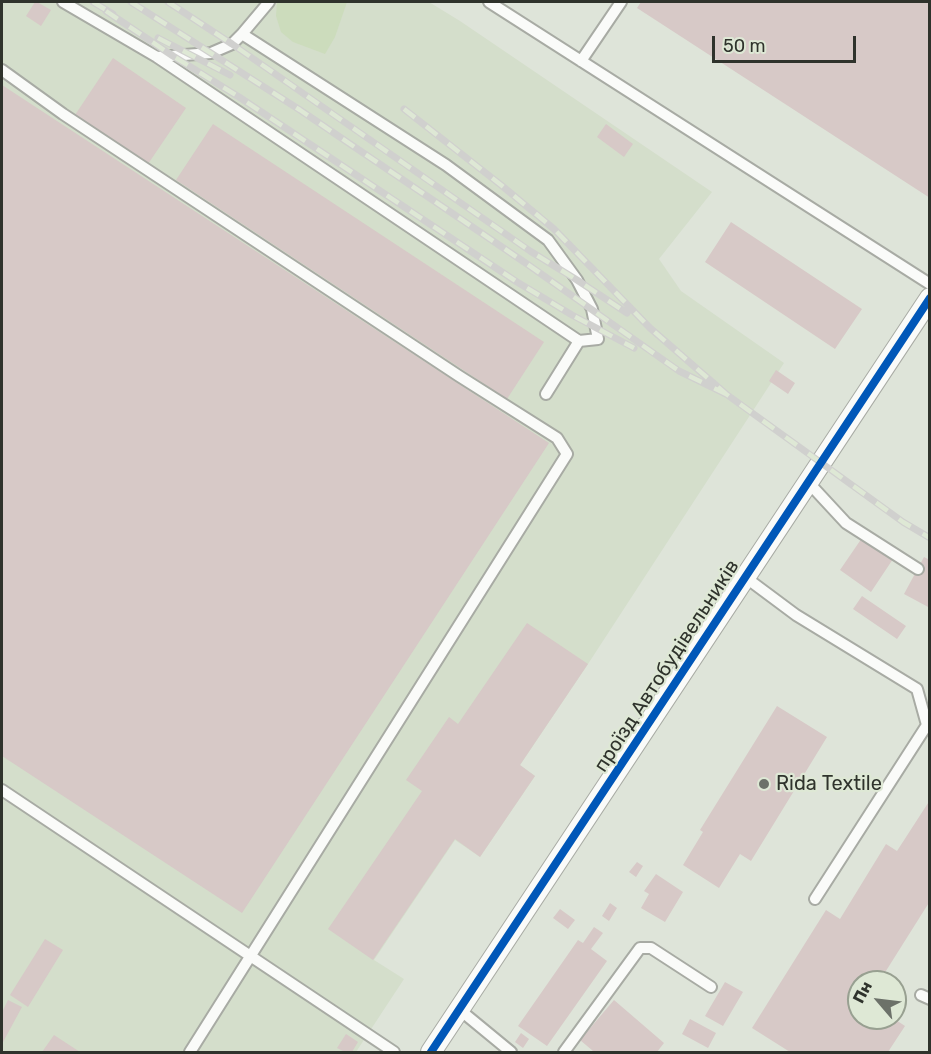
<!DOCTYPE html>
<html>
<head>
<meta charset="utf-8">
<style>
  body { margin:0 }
  #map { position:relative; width:931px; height:1054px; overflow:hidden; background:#dee4d9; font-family:Rubik,sans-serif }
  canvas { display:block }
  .frame { position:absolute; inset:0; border:3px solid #2f332c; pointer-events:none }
  .north { position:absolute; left:847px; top:970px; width:60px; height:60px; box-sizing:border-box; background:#dee8d5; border:2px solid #98a091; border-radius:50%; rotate:298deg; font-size:16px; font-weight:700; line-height:24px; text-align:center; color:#2f332c }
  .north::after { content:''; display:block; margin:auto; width:21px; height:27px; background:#6c7169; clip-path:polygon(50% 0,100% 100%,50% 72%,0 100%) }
  .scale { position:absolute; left:712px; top:36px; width:144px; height:27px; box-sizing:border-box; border:3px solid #2f332c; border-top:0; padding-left:8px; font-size:18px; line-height:21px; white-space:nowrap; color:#2f332c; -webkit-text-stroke:4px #dee8d5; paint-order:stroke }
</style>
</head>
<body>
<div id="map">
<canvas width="931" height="1054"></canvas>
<div class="frame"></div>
<div class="north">Пн</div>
<div class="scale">50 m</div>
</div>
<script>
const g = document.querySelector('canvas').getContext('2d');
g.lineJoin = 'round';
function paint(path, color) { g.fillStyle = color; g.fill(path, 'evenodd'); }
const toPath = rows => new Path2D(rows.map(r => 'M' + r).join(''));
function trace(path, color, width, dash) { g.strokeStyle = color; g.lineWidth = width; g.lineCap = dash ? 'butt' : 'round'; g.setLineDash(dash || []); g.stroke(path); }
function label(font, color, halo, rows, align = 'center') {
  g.font = font + ' Rubik,sans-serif'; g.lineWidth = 4.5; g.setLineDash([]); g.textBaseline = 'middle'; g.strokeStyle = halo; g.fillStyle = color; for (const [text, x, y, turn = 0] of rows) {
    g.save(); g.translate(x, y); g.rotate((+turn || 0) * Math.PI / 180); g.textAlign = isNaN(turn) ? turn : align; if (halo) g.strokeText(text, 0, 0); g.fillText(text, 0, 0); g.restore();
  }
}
const built = toPath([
  [2,2,429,2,460,21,712,192,659,259,681,291,784,363,588,664,520,765,535,776,480,857,455,840,374,960,404,979,356,1052,2,1052]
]);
const green = toPath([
  [277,2,347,2,335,37,325,54,293,42,281,32,276,16]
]);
const building = toPath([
  [35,2,37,2,51,10,41,26,26,16],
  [641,2,930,2,930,198,637,8],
  [113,58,186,108,148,164,75,115],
  [2,85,549,443,242,913,2,756],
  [213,124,544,342,507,399,176,180],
  [606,124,633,144,624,157,597,137],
  [731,222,862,309,835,349,705,262],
  [776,370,795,383,788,394,769,381],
  [864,535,895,556,871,592,840,570],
  [924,557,930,560,930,608,904,594],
  [862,596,906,626,897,639,853,609],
  [527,623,588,664,520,765,535,776,480,857,455,839,373,960,328,929,422,791,406,780,449,717,458,724],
  [777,706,827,737,751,861,740,854,719,888,683,865,703,832,700,830],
  [930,800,930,901,879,982,859,982,859,1018,893,1018,905,1026,888,1052,790,1052,752,1028,826,910,840,919,886,844,897,851],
  [637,862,643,866,636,877,629,872],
  [656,874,683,892,665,922,641,908,649,894,644,891],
  [610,903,617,908,609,921,602,916],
  [560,909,575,920,568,929,553,918],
  [594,927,603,933,591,949,607,961,547,1046,518,1026,578,940,583,943],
  [45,939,63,950,28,1007,10,995],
  [725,982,743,992,723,1026,705,1016],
  [8,1000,22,1007,2,1044,2,1012],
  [614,1000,664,1043,657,1052,592,1052,593,1051,580,1040],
  [690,1019,716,1033,708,1048,682,1034],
  [521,1033,529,1039,523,1048,515,1042],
  [346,1034,358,1042,352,1052,345,1052,337,1048],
  [54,1035,80,1052,42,1052]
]);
const lane = toPath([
  [63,2,157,57,211,53,232,44,242,34,446,165,548,240,577,280,592,309,598,339,579,341,546,394],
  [489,2,930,284],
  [242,34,269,2],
  [157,57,579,341],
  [581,61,621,2],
  [2,70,63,114,459,376,557,438,567,454,190,1052],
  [808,482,846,523,918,569],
  [745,577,796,615,917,689,927,725,815,899],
  [2,790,394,1052],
  [921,995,930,999],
  [460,1010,511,1052],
  [564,1052,640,948,651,948,711,987]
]);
const street = toPath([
  [431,1052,930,298]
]);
const rail = toPath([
  [93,2,113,14],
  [131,2,300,110,527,264,679,371,726,394],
  [168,2,232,44,530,251,577,280,627,313],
  [106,11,173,56,239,97,517,282,572,315,634,348],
  [158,38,230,75],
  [404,109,501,185,554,229,650,328,726,394,903,522,930,538]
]);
const cycleway = toPath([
  [431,1052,930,298]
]);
const markers = [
  [764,784,6,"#6c7169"]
];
const streetNames = [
  ["проїзд Автобудівельників",667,666,-57]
];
const poiNames = [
  ["Rida Textile",776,784]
];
paint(built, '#d4decb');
paint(green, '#ccdcbc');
paint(building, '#d7c9c7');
trace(lane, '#a8aba4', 14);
trace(street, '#a8aba4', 22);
trace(lane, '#fafbf9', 10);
trace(street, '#fafbf9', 20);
trace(rail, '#d0d0ce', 7);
trace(rail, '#dee8d5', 4.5, [14]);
trace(cycleway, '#0057b8', 8);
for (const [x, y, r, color] of markers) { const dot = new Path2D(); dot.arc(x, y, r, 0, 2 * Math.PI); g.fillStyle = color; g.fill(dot); trace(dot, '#dee8d5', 2); }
label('20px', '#2f332c', '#dee8d5', streetNames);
label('20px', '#2f332c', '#dee8d5', poiNames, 'left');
</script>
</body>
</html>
